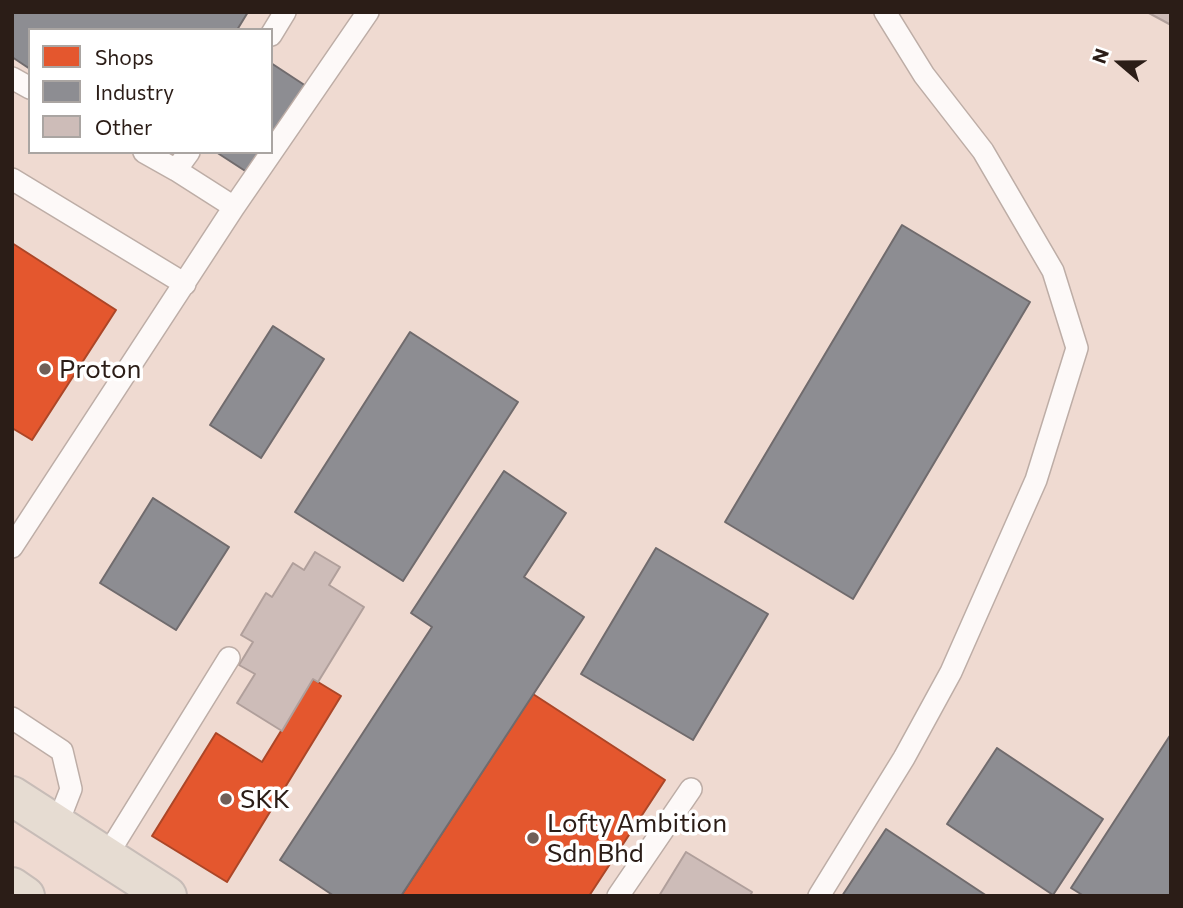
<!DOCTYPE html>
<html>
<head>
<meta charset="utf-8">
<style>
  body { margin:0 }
  #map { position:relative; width:1183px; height:908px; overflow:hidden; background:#efdad1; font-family:Commissioner,sans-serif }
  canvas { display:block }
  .frame { position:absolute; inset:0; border:14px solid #2b1d17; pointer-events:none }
  .legend { position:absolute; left:28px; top:28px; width:245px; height:126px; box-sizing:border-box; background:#fff; border:2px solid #aaa5a2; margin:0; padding:9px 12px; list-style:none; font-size:21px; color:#2b1d17 }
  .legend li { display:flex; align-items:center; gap:14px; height:35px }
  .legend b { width:35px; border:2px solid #aaa5a2 }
  .north { position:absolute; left:1085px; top:28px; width:70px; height:70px; -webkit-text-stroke:5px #fff; paint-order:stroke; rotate:290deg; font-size:19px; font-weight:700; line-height:28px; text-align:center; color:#2b1d17 }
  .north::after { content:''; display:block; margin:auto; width:24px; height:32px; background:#2b1d17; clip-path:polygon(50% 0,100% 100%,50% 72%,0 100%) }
</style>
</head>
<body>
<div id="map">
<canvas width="1183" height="908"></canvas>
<div class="frame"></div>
<ul class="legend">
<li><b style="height:19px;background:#e4572e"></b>Shops</li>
<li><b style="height:19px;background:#8d8d92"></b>Industry</li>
<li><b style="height:19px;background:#cdbcb8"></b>Other</li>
</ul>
<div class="north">N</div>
</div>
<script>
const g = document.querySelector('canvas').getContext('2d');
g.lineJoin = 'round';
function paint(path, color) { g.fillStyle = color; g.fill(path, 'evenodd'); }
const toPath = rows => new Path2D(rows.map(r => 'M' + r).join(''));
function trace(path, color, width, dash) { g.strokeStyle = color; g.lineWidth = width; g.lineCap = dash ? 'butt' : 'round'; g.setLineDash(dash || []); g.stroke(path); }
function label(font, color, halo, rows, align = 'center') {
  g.font = font + ' Commissioner,sans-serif'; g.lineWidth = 7; g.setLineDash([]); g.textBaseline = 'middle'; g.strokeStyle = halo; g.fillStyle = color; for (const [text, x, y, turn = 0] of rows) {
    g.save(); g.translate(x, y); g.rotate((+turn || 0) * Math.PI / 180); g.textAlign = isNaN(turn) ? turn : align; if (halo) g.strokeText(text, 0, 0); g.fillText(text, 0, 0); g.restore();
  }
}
const shops = toPath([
  [12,243,116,310,32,440,12,428,12,243],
  [313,679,341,696,227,882,152,836,216,733,262,762,313,679],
  [533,694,665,780,589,896,401,896,533,694]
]);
const industry = toPath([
  [12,12,248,12,237,30,30,30,30,69,12,57,12,12],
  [271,63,309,88,271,147,271,63],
  [216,152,268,152,253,176,216,152],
  [902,225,1030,302,853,599,725,522,902,225],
  [273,326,324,359,261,458,210,425,273,326],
  [410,332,518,402,403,581,295,512,410,332],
  [504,471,566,513,524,577,584,617,401,896,334,896,280,860,432,627,411,613,504,471],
  [153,498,229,547,176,630,100,583,153,498],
  [656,548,768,614,693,740,581,674,656,548],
  [1171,734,1171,896,1084,896,1071,888,1171,734],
  [997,748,1103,819,1053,895,947,824,997,748],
  [886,829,987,896,842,896,886,829]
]);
const building = toPath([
  [1147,12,1171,12,1171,25,1147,12],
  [315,552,340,567,329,585,364,607,318,682,313,679,282,731,237,703,255,674,239,665,253,642,241,635,266,593,272,597,293,563,304,570,315,552],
  [686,852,752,892,750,896,659,896,686,852]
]);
const service = toPath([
  [271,35,285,12],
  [12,78,30,88],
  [144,152,176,170],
  [189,152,176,170,234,207],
  [12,179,185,284],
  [12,547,234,207,368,12],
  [12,718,62,751,71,789,57,825],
  [106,857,229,658],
  [618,896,691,789],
  [819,896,904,758,951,672,1036,480,1077,348,1053,271,983,151,924,75,885,12]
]);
const trunk = toPath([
  [12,796,167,896],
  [12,887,25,896]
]);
const markers = [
  [45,369,7,"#705f58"],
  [226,799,7,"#705f58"],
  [533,838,7,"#705f58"]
];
const poiNames = [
  ["Proton",59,369],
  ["SKK",240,799],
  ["Lofty Ambition",547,823],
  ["Sdn Bhd",547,853]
];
paint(shops, '#e4572e');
trace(shops, '#ac4627', 2);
paint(industry, '#8d8d92');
trace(industry, '#706b6d', 2);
paint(building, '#cdbcb8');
trace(building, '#b09f9b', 2);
trace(service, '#bdada6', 24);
trace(trunk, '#c7bcb7', 42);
trace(service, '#fdf9f8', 21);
trace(trunk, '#e6dcd2', 38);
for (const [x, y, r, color] of markers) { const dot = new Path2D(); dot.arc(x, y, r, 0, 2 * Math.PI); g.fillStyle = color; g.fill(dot); trace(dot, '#fff', 2.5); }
label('26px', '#2b1d17', '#fff', poiNames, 'left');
</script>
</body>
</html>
